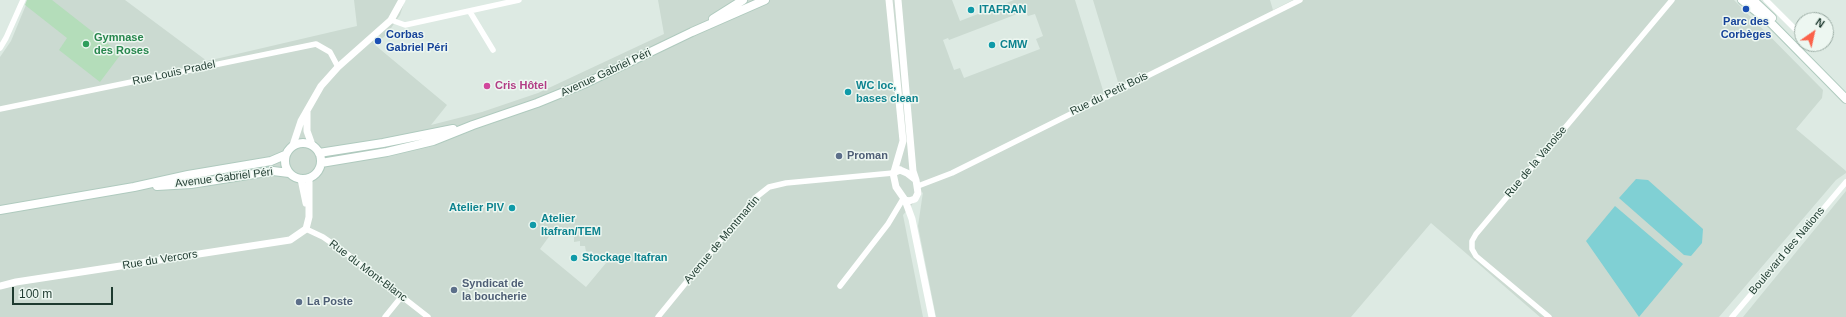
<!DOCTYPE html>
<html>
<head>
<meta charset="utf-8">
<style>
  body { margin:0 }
  #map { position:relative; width:1846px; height:317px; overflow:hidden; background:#ddeae3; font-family:Helvetica,sans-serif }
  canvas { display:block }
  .north { position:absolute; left:1794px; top:12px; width:40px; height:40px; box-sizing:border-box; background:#edf7f1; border:1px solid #9aaba3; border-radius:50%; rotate:34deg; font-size:11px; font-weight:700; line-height:16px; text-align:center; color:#1e3a2f }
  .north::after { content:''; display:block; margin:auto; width:14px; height:18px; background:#fb624a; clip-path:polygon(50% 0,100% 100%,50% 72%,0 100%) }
  .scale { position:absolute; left:12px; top:287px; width:101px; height:18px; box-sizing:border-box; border:2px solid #1e3a2f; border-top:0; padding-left:5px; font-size:12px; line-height:14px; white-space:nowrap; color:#1e3a2f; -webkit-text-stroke:3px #edf7f1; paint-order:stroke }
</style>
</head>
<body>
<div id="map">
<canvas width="1846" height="317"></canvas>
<div class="north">N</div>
<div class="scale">100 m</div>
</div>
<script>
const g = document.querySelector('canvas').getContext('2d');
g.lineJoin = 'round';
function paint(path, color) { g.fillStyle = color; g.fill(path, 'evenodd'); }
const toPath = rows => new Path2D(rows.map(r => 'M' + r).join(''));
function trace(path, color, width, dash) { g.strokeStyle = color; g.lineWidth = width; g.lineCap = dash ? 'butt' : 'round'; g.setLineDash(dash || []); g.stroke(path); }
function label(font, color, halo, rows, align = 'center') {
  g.font = font + ' Helvetica,sans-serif'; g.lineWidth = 3; g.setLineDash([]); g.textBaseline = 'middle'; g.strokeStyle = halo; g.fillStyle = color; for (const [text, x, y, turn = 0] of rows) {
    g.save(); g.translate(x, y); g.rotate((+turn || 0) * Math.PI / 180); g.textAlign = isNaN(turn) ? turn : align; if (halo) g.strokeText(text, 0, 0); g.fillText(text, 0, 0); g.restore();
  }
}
const built = toPath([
  [28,0,125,0,207,61,357,26,354,0,405,0,400,15,387,34,375,45,447,105,431,125,482,112,538,93,664,34,658,0,952,0,960,21,1014,0,1075,0,1106,100,1121,92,1093,0,1270,0,1273,10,1293,0,1734,0,1823,90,1822,98,1796,129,1846,171,1846,173,1836,180,1719,317,1540,317,1431,223,1351,317,936,317,918,226,923,192,903,215,923,317,0,317,0,57,11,41],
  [1025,11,1028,16,1035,14,1043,36,1036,39,1040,49,964,78,960,68,954,70,943,40,948,38,949,40],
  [556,227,562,227,563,232,568,232,569,237,574,237,574,242,580,241,580,246,585,246,586,252,592,251,592,256,598,256,598,261,603,261,606,263,586,287,540,249],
  [1846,191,1846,317,1743,317]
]);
const green = toPath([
  [27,0,52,0,121,54,100,82,59,50,67,38,25,5]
]);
const water = toPath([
  [1636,179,1648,180,1703,229,1702,243,1691,256,1684,255,1619,198],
  [1615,206,1683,264,1639,317,1586,241]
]);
const minor = toPath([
  [1766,0,1802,36],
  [470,12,493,50],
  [391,20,405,25,519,0],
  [0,48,6,38,23,0],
  [0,109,316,44,330,52,338,67],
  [918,186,952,173,1300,0],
  [306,229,323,237,346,253,428,317],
  [840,286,888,224,903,199],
  [385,317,402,296],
  [658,317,755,198,769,187,786,183,893,173],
  [1549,317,1476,256,1472,249,1472,241,1476,234,1672,0],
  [1732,317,1846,182]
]);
const tertiary = toPath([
  [889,0,903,141,894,172],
  [898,0,913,171,916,180],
  [307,112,307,131,312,145],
  [293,145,301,121,321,86,338,67,391,20,402,0],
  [900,170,907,173,916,180,918,193,915,199,909,201,905,200,896,187,893,173,900,170],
  [301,179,306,203],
  [905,200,912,219,932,317],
  [0,286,16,282,290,240,306,229,309,217,309,178]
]);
const secondary = toPath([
  [1742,0,1772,24,1846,99],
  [1753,0,1772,18],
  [713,19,743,0],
  '285 161a18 18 0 1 1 36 0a18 18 0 1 1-36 0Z',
  [319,153,383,143,453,129],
  [321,163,387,152,433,141,473,125,537,103,586,83,692,32,765,0],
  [157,186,191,184,273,171,289,173],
  [0,210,134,187,188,175,271,161,285,155]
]);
const markers = [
  [1746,9,4,"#1a4fb4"],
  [971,10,4,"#0f9aa8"],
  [378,41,4,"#1a4fb4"],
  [86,44,4,"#2e9e5b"],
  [992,45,4,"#0f9aa8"],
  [487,86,4,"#d1479c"],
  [848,92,4,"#0f9aa8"],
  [839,156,4,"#5c6f8a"],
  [512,208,4,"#0f9aa8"],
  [533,225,4,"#0f9aa8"],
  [574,258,4,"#0f9aa8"],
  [454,290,4,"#5c6f8a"],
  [299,302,4,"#5c6f8a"]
];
const cultureNames = [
  ["ITAFRAN",979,10],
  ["CMW",1000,45],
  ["WC loc,",856,86],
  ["bases clean",856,99],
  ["Atelier PIV",504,208,"right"],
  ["Atelier",541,219],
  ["Itafran/TEM",541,232],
  ["Stockage Itafran",582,258]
];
const transitNames = [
  ["Parc des",1746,22],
  ["Corbèges",1746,35],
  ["Corbas",386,35,"left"],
  ["Gabriel Péri",386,48,"left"]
];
const leisureNames = [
  ["Gymnase",94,38],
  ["des Roses",94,51]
];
const streetNames = [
  ["Rue Louis Pradel",174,73,-12],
  ["Avenue Gabriel Péri",606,73,-25],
  ["Rue du Petit Bois",1109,94,-26],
  ["Rue de la Vanoise",1536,162,-50],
  ["Avenue Gabriel Péri",224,178,-7],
  ["Avenue de Montmartin",722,240,-50],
  ["Boulevard des Nations",1787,251,-50],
  ["Rue du Vercors",160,260,-9],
  ["Rue du Mont-Blanc",368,271,37]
];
const hotelNames = [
  ["Cris Hôtel",495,86]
];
const serviceNames = [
  ["Proman",847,156],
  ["Syndicat de",462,284],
  ["la boucherie",462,297],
  ["La Poste",307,302]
];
paint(built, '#cbdad1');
paint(green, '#b4ddba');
paint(water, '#80d0d4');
trace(secondary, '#afcabe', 10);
trace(minor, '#fff', 5.5);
trace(tertiary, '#fff', 7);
trace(secondary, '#fff', 8);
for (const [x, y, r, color] of markers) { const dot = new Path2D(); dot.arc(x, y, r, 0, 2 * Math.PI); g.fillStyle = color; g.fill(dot); trace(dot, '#edf7f1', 1.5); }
label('bold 11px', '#0d838f', '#edf7f1', cultureNames, 'left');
label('bold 11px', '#164399', '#edf7f1', transitNames);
label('bold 11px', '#27864d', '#edf7f1', leisureNames, 'left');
label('11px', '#1e3a2f', '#edf7f1', streetNames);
label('bold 11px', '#b23c85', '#edf7f1', hotelNames, 'left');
label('bold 11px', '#4e5e75', '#edf7f1', serviceNames, 'left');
</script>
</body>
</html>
